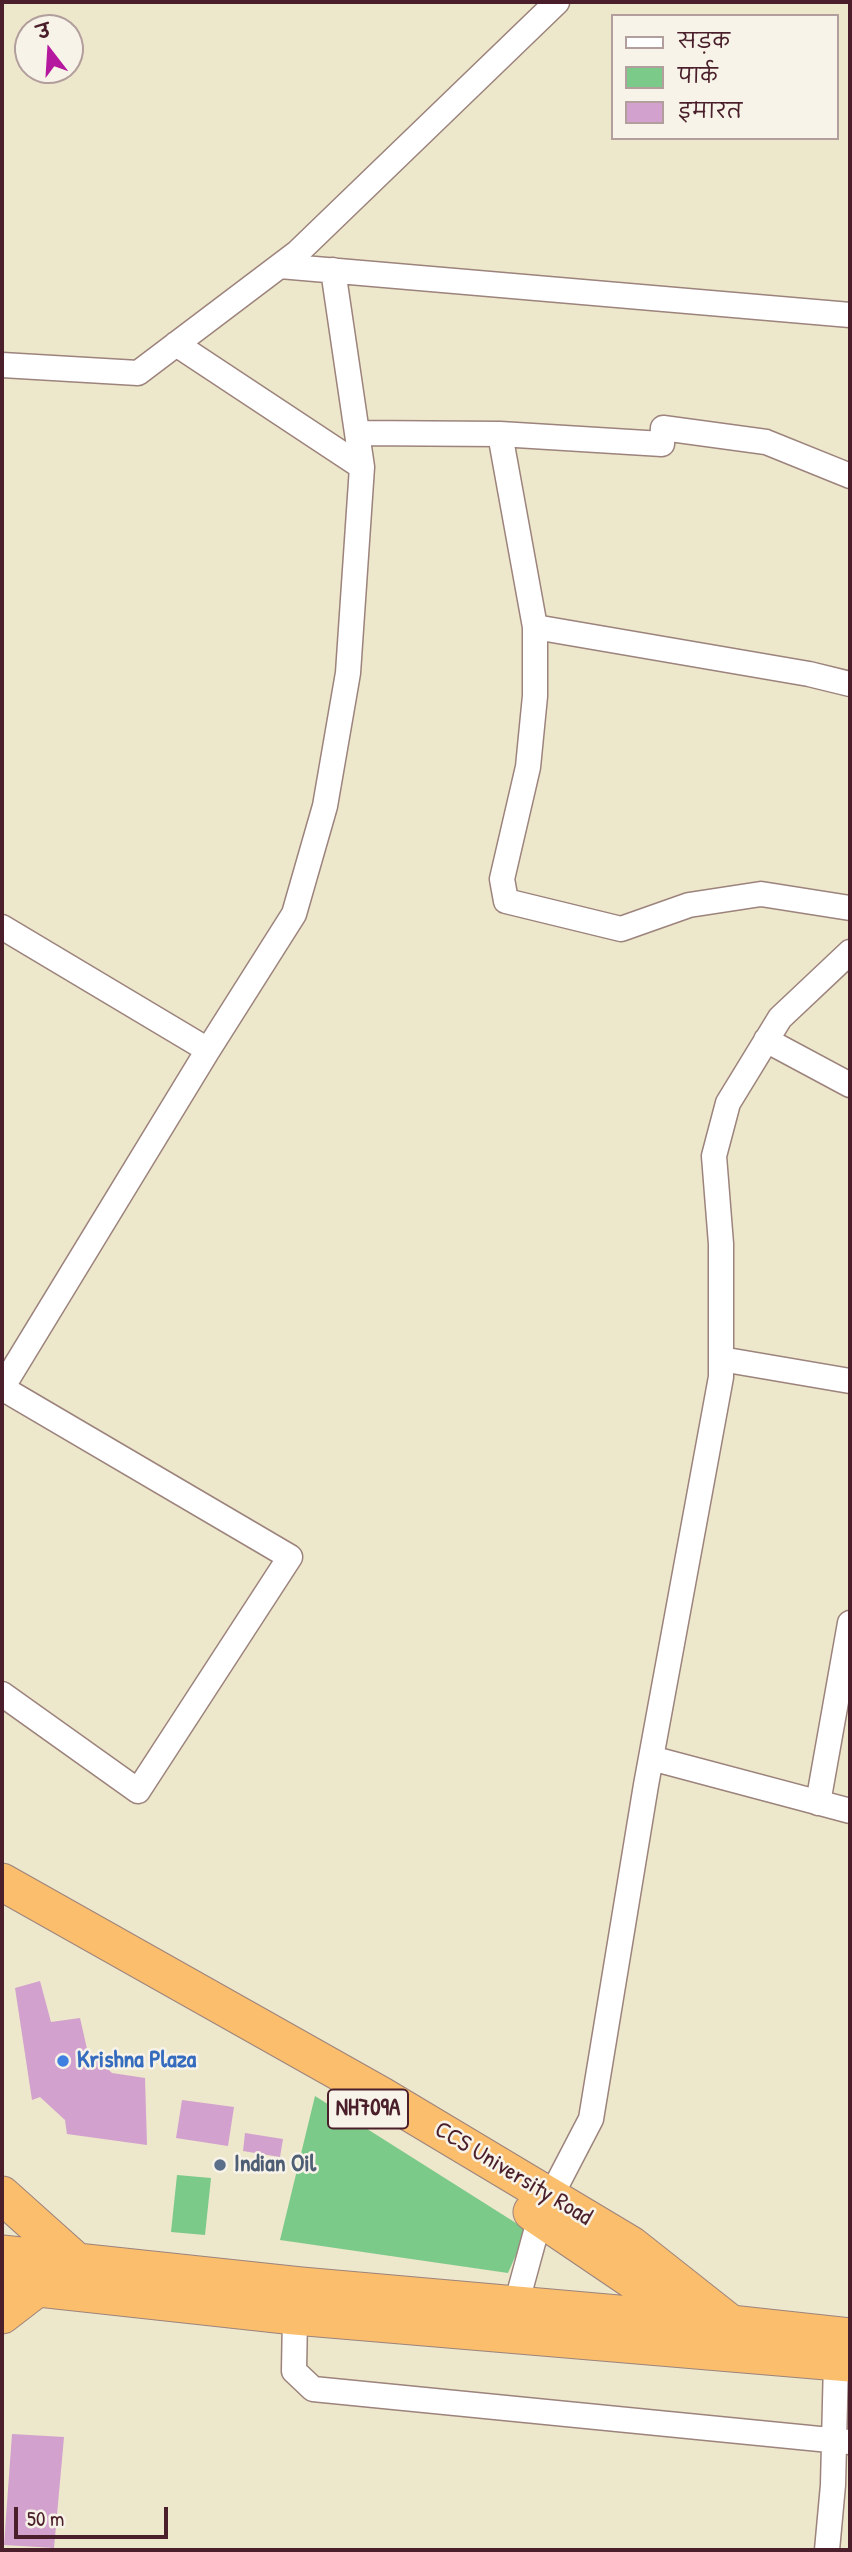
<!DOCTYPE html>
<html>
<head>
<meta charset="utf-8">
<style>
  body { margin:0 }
  #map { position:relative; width:852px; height:2552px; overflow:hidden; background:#ede7cc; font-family:"Patrick Hand","Playpen Sans Deva",sans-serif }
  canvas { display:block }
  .frame { position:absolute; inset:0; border:4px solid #4a1f2b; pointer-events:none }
  .legend { position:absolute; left:611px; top:14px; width:228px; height:126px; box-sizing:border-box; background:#f7f3e8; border:2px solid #b29e9c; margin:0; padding:9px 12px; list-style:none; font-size:21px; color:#4a1f2b }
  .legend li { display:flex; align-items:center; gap:14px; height:35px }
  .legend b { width:35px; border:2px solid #b29e9c }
  .north { position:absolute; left:14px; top:14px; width:70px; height:70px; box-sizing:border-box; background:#f7f3e8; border:2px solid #b29e9c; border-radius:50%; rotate:343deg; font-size:19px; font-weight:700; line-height:28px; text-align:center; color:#4a1f2b }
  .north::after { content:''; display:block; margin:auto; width:24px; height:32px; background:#b5179e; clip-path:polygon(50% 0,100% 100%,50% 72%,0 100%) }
  .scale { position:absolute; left:14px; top:2507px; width:154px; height:32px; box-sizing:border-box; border:4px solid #4a1f2b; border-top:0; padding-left:9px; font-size:21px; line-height:24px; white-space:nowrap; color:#4a1f2b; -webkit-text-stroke:5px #f7f3e8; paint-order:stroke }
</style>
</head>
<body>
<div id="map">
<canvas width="852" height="2552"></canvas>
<div class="frame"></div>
<ul class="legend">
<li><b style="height:9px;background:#fff"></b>सड़क</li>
<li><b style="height:19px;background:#7cca89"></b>पार्क</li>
<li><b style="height:19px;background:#d2a1cd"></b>इमारत</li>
</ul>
<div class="north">उ</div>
<div class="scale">50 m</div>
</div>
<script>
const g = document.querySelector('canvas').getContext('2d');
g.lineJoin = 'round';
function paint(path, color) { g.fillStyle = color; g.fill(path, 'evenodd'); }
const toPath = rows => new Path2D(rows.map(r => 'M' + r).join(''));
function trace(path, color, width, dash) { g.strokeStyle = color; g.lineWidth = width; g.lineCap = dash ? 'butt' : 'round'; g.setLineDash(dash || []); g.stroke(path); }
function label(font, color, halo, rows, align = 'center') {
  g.font = font + ' "Patrick Hand",sans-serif'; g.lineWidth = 5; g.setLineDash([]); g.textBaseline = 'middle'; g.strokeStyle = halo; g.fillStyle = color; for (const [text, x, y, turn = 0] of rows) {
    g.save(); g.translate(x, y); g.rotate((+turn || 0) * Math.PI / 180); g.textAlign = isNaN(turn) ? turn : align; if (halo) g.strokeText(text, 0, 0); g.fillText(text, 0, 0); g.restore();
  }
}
const green = toPath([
  [315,2096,527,2230,508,2273,280,2240],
  [177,2175,211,2178,205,2235,171,2232]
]);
const building = toPath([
  [40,1981,51,2022,80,2018,87,2049,112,2073,145,2078,147,2145,67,2134,65,2120,40,2097,32,2100,15,1988],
  [182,2100,234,2107,228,2146,176,2138],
  [245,2133,283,2139,280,2157,243,2151],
  [12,2434,64,2437,54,2548,4,2545]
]);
const minor = toPath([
  [280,266,850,315],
  [176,344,362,467],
  [2,365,138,373,298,252,557,2],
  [357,433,500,434,662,444,663,428,766,442,850,476],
  [500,434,535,627,535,696,528,767,502,879,506,901,621,929,689,905,761,894,850,908],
  [535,627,809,674,850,684],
  [2,927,208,1050,294,914,325,806,348,673,362,467,333,270],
  [766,1040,850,1085],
  [721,1359,850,1381],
  [2,1694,138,1791,290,1557,2,1388,208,1050],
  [651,1758,850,1811],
  [818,1803,850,1623],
  [516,2305,540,2217,591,2119,646,1785,721,1377,721,1244,714,1156,728,1103,780,1018,850,952],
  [295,2316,294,2371,313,2389,850,2442],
  [827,2550,833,2485,836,2361]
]);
const highway = toPath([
  [2,1882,382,2096,631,2245,731,2324,740,2353],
  [2,2195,78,2263],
  [532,2212,690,2319],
  [2,2254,301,2286,731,2324,850,2337],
  [2,2284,295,2316,850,2363],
  [2,2315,37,2288]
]);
const markers = [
  [63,2061,7,"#3f7fe0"],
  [220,2165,7,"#5c6f8a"]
];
const shields = [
  [368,2109,80]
];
const shieldNames = [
  ["NH709A",368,2109]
];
const shopNames = [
  ["Krishna Plaza",77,2061]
];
const serviceNames = [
  ["Indian Oil",234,2165]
];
const streetNames = [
  ["CCS University Road",513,2174,31]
];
paint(green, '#7cca89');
paint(building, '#d2a1cd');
trace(minor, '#9c837c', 27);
trace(highway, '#9c837c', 39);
trace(minor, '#fff', 24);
trace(highway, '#fabe6d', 37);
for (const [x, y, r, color] of markers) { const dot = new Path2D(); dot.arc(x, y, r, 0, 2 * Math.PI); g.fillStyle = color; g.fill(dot); trace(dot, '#f7f3e8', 2.5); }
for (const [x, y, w] of shields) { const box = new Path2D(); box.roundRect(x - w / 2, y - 19.5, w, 39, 5); g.fillStyle = '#f7f3e8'; g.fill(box); trace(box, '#4a1f2b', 2); }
label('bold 23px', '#4a1f2b', null, shieldNames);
label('bold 24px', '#366cbe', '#f7f3e8', shopNames, 'left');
label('bold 24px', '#4e5e75', '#f7f3e8', serviceNames, 'left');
label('24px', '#4a1f2b', '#f7f3e8', streetNames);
</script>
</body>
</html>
